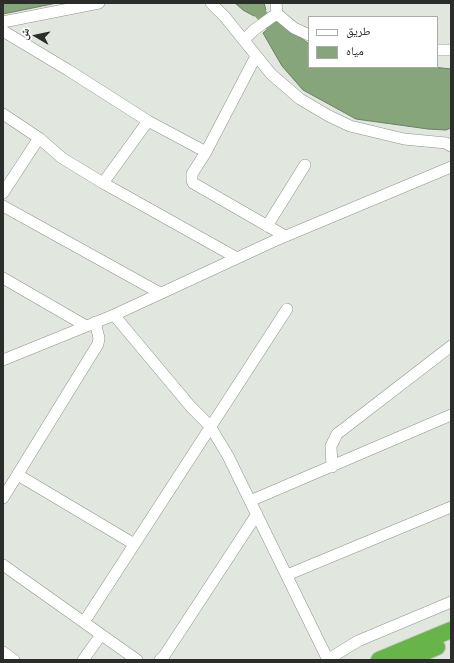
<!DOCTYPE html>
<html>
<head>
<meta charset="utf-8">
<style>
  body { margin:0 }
  #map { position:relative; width:454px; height:663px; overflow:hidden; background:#e1e7df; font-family:"Open Sans","Noto Naskh Arabic",sans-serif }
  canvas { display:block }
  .frame { position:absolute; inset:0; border:4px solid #2a2d2a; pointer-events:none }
  .legend { position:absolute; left:308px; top:16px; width:130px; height:52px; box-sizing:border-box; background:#fff; border:1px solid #aaabaa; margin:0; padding:5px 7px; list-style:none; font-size:12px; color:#2a2d2a }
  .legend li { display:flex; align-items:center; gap:8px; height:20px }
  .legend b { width:20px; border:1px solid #aaabaa }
  .north { position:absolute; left:16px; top:16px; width:40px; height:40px; -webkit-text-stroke:3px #fff; paint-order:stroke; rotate:279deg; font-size:11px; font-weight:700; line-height:16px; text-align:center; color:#2a2d2a }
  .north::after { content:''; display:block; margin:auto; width:14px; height:18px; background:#2a2d2a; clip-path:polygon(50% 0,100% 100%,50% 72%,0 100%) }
</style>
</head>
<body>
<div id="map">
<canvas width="454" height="663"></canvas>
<div class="frame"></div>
<ul class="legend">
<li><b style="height:5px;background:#fff"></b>طريق</li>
<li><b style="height:11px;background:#86a57b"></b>مياه</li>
</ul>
<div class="north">ش</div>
</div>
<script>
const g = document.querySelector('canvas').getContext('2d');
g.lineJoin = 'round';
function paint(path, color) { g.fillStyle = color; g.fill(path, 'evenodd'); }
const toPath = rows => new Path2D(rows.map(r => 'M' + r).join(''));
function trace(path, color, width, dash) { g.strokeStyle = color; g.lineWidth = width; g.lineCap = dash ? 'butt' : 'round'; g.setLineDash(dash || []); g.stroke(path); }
const water = toPath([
  [3,3,57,3,3,14,3,3],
  [235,3,264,3,266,10,254,16,243,10,235,3],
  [278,21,309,44,309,67,433,67,451,69,451,128,446,130,428,129,356,119,303,90,282,66,263,33,278,21]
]);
const canal = toPath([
  [253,3,260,13,281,38]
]);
const minor = toPath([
  [211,3,225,17,271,74,300,99,329,116,350,126,404,139,446,143,451,146],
  [276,3,277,14],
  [3,22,99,3],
  [3,31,68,70,148,121,206,152],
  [244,40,254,30,272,17,277,14,294,28,309,35],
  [437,50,451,50],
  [256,56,206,152,192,174,192,180,193,183,285,236],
  [3,114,39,138,62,158,103,183,237,258],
  [103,183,148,121],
  [3,193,39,138],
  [3,206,160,293],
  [267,226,305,165],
  [3,278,86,326],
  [114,315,191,407,210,426,228,456,328,660],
  [3,360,114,315,274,241,451,167],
  [332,467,331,446,337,434,451,346],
  [18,475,134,544],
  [3,498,98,344,99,338,95,322],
  [250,501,451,415],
  [3,565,137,660],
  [287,575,451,507],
  [84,622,287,309],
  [3,652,14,660],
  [83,660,101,635],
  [160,660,164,656,257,514],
  [327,660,358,641,451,602]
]);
const highway = toPath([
  [379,660,451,630],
  [407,660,437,647]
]);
paint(water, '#86a57b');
trace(water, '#6a8163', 1);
trace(canal, '#86a57b', 12);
trace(minor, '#8e938c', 12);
trace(highway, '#c3c4c3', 18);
trace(minor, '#fff', 11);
trace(highway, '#67b549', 16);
</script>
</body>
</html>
